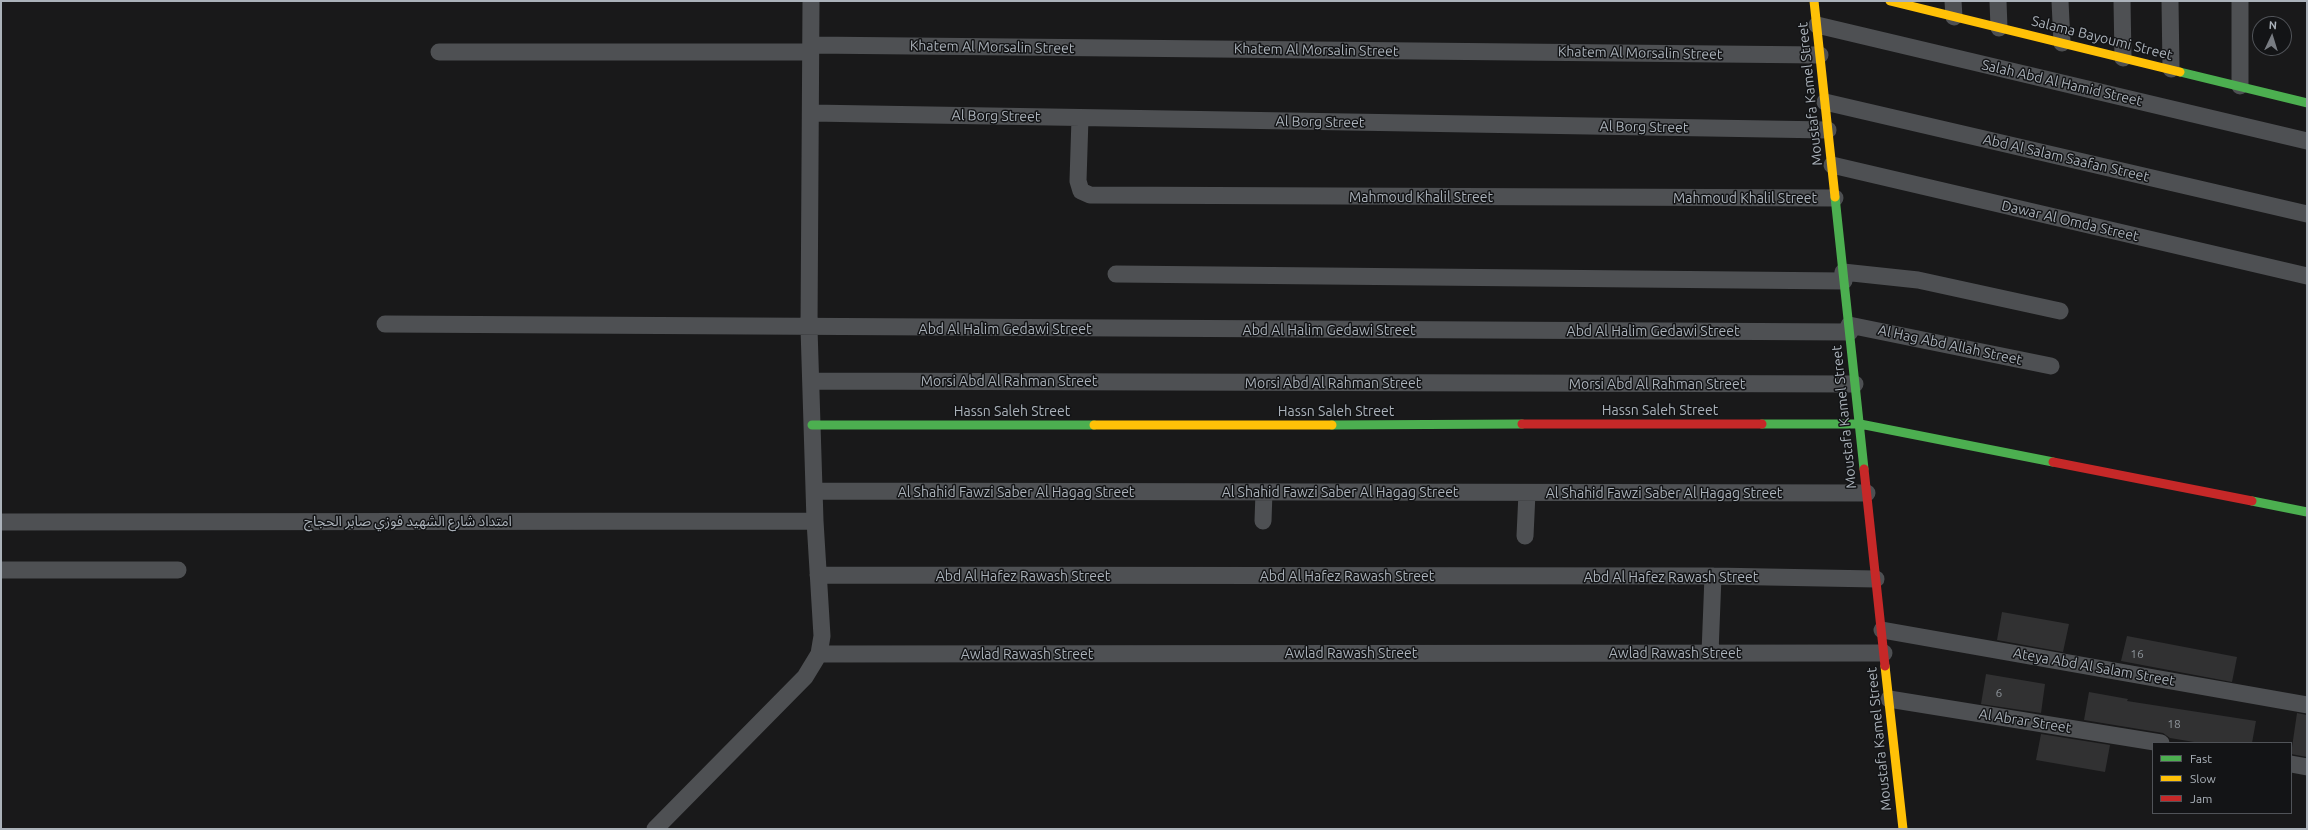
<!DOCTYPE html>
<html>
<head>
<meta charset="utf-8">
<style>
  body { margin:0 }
  #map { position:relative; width:2308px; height:830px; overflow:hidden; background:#19191a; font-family:Ubuntu,sans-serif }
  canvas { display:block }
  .frame { position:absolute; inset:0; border:2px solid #abb2ba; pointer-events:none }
  .legend { position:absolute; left:2152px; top:742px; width:140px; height:72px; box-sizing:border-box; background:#131416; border:1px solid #505358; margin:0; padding:5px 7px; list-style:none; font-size:12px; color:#abb2ba }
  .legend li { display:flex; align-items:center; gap:8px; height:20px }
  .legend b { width:20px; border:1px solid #505358 }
  .north { position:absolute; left:2252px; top:16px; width:40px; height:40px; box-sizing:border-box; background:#131416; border:1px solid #505358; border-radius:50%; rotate:4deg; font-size:11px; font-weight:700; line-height:16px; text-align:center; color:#abb2ba }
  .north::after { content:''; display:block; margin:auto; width:14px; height:18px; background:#787c82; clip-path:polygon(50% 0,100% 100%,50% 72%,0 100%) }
</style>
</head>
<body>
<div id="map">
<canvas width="2308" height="830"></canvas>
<div class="frame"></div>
<ul class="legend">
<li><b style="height:5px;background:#4caf50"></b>Fast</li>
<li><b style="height:5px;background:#ffc107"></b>Slow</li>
<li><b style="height:5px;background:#c62828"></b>Jam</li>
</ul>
<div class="north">N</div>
</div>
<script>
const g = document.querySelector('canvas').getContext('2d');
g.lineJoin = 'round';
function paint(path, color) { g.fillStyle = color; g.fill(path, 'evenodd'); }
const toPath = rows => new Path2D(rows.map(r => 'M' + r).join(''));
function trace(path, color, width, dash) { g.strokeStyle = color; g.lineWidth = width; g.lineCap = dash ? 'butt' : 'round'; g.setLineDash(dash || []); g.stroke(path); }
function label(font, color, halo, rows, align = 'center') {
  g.font = font + ' Ubuntu,"Noto Sans Arabic",sans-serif'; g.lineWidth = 3; g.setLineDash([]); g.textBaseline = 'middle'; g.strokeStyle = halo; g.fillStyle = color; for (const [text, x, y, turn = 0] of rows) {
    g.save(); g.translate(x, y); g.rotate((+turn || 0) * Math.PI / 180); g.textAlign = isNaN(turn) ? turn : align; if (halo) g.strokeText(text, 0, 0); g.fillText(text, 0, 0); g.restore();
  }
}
const building = toPath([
  [2002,612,2069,624,2063,652,1997,640],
  [2127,636,2237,657,2232,682,2121,661],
  [1986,674,2045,684,2041,713,1981,704],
  [2089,692,2128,699,2127,701,2256,721,2252,743,2200,743,2170,738,2163,733,2084,720],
  [2297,713,2307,715,2307,757,2291,754],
  [2041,734,2110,745,2105,772,2036,760]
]);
const street = toPath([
  [1953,1,1954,17],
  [1998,1,1999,28],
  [2060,1,2062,43],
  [2122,1,2123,58],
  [2170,1,2171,69],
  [1817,25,2307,141],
  [811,45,1820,55],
  [439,52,811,52],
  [2240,86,2240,1],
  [1825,102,2307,214],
  [811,113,1828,130],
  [1080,118,1078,181,1081,191,1090,195,1835,198],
  [1832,165,2307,276],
  [1843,272,1918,280,2060,311],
  [1116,274,1844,281],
  [385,324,1850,332],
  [1849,325,2051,366],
  [811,381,1855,384],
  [814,491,1867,493],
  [1263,521,1264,492],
  [1,522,815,521],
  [1525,536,1527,493],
  [1,570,178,570],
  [818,575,1713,576,1876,579],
  [1882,630,2307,705],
  [1710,653,1713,576],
  [819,654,1884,653],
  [1889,699,2161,743],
  [2291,764,2307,767],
  [655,829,805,677,819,654,822,636,815,521,809,328,811,1]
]);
const fast = toPath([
  [2180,72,2307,103],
  [1835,197,1864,469],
  [1762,424,1860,424,2053,462],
  [812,425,1094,425],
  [1332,425,1522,424],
  [2252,501,2307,512]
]);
const slow = toPath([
  [1814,1,1835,197],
  [1890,1,2180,72],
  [1094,425,1332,425],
  [1885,666,1903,829]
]);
const jam = toPath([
  [1522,424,1762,424],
  [2053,462,2252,501],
  [1864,469,1885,666]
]);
const numberNames = [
  ["16",2137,654],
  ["6",1999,693],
  ["18",2174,724]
];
const streetNames = [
  ["Salama Bayoumi Street",2102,38,14],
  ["Khatem Al Morsalin Street",992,47,1],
  ["Khatem Al Morsalin Street",1316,50,1],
  ["Khatem Al Morsalin Street",1640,53,1],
  ["Salah Abd Al Hamid Street",2062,83,13],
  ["Moustafa Kamel Street",1810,94,-96],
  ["Al Borg Street",996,116,1],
  ["Al Borg Street",1320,122,1],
  ["Al Borg Street",1644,127,1],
  ["Abd Al Salam Saafan Street",2066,158,13],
  ["Mahmoud Khalil Street",1421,197],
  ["Mahmoud Khalil Street",1745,198],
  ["Dawar Al Omda Street",2070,221,13],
  ["Abd Al Halim Gedawi Street",1005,329],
  ["Abd Al Halim Gedawi Street",1329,330],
  ["Abd Al Halim Gedawi Street",1653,331],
  ["Al Hag Abd Allah Street",1950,345,12],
  ["Morsi Abd Al Rahman Street",1009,381],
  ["Morsi Abd Al Rahman Street",1333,383],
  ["Morsi Abd Al Rahman Street",1657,384],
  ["Hassn Saleh Street",1660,410],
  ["Hassn Saleh Street",1012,411],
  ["Hassn Saleh Street",1336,411],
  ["Moustafa Kamel Street",1844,417,-96],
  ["Al Shahid Fawzi Saber Al Hagag Street",1016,492],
  ["Al Shahid Fawzi Saber Al Hagag Street",1340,492],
  ["Al Shahid Fawzi Saber Al Hagag Street",1664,493],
  ["امتداد شارع الشهيد فوزي صابر الحجاج",408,521],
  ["Abd Al Hafez Rawash Street",1023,576],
  ["Abd Al Hafez Rawash Street",1347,576],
  ["Abd Al Hafez Rawash Street",1671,577],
  ["Awlad Rawash Street",1351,653],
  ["Awlad Rawash Street",1675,653],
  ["Awlad Rawash Street",1027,654],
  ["Ateya Abd Al Salam Street",2094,667,10],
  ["Al Abrar Street",2025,721,9],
  ["Moustafa Kamel Street",1879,739,-96]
];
paint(building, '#313132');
trace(street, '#4e5053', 17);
trace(fast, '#4caf50', 9);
trace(slow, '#ffc107', 9);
trace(jam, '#c62828', 9);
label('12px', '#8c9298', null, numberNames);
label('14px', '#abb2ba', '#131416', streetNames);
</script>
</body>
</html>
